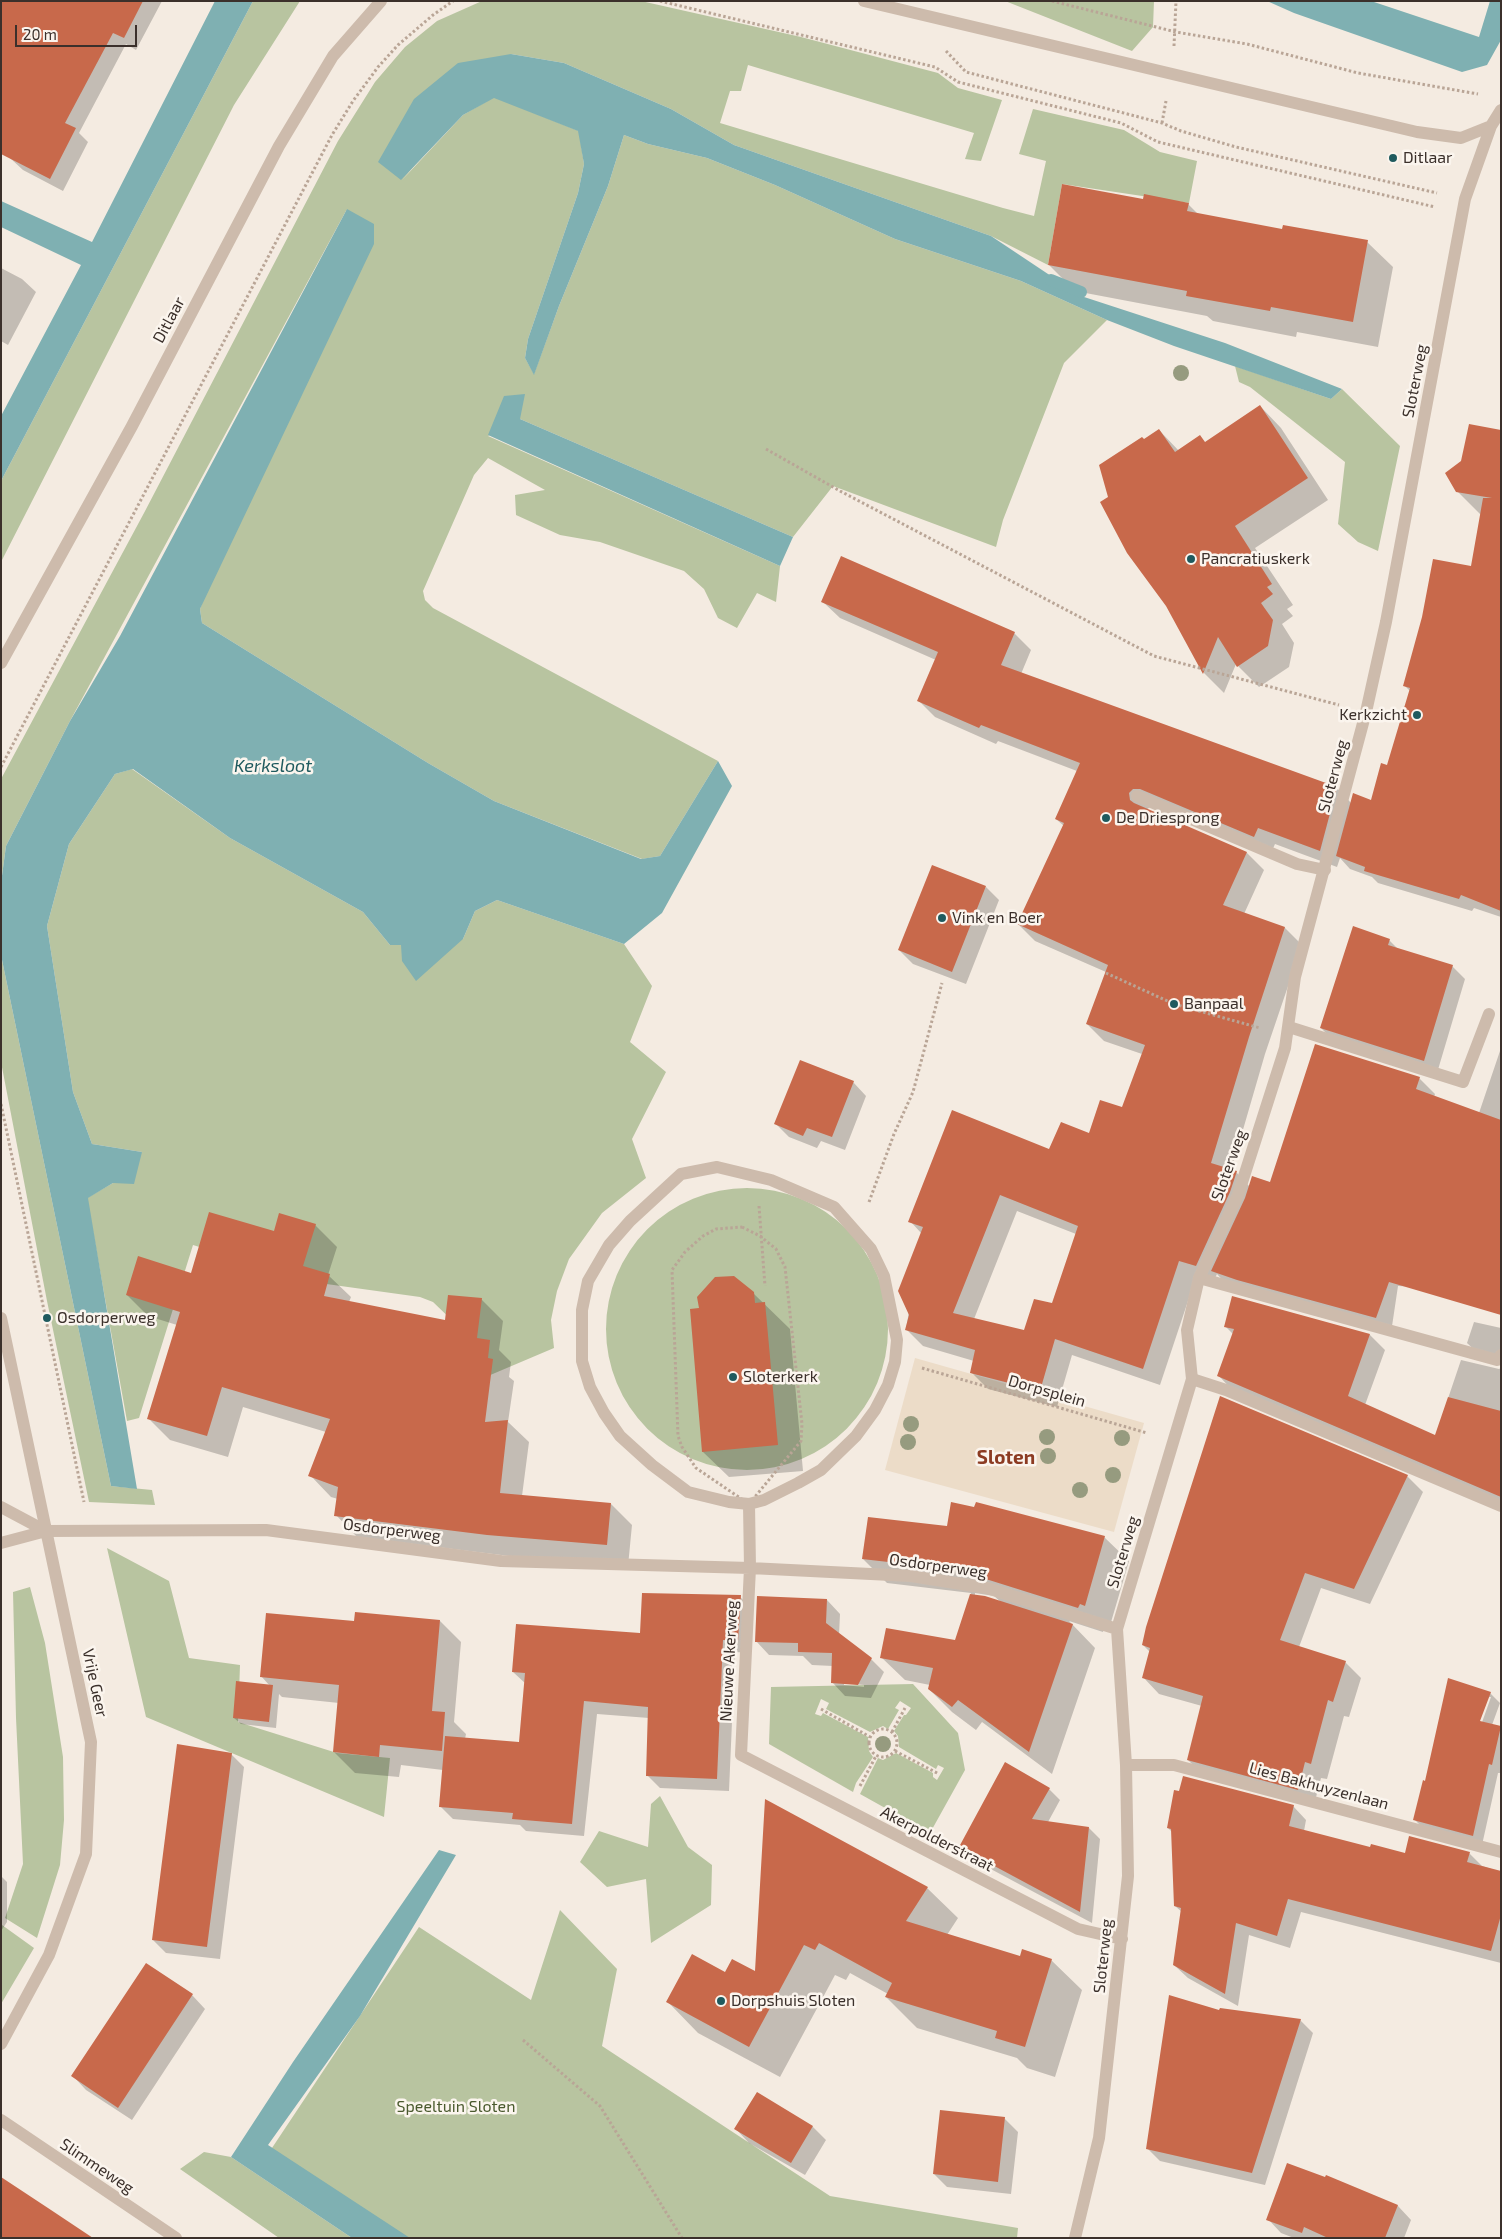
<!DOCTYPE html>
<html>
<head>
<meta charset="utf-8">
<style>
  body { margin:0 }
  #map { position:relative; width:1502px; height:2239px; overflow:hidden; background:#f4ebe1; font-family:"Exo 2",sans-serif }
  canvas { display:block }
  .frame { position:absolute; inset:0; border:2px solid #3b302b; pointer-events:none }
  .scale { position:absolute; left:15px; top:25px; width:122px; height:22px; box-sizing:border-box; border:2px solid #3b302b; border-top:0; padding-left:6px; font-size:15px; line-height:18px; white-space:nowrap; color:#3b302b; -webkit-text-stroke:4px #fbf5ee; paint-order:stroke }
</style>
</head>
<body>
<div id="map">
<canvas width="1502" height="2239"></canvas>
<div class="frame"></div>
<div class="scale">20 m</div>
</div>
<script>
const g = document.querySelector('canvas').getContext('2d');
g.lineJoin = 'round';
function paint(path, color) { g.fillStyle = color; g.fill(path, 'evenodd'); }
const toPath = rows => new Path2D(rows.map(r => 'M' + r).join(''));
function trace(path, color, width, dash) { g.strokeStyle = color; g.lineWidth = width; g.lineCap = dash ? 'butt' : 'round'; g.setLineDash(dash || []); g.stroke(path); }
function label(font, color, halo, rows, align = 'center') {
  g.font = font + ' "Exo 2",sans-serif'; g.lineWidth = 5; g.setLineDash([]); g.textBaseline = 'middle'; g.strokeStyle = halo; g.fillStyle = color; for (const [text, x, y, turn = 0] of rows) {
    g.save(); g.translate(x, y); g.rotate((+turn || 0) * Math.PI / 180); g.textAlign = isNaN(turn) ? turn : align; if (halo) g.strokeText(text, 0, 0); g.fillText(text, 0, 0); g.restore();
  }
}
const green = toPath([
  [253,1,300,1,234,105,1,562,1,481],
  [482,1,641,1,801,37,938,73,958,88,1002,100,981,161,965,159,974,133,748,65,741,91,730,91,720,123,1003,208,1034,216,1046,161,1019,154,1033,109,1124,130,1160,152,1197,161,1189,203,1062,184,1048,265,991,236,734,145,671,109,564,63,511,54,402,180,463,115,494,97,579,131,584,164,578,193,528,339,525,358,534,374,559,306,608,186,624,135,648,144,707,158,775,185,895,239,1021,281,1107,320,1064,363,1003,520,996,547,833,486,793,537,520,419,488,436,780,566,776,602,757,593,737,628,718,618,704,589,684,571,600,542,560,535,516,515,515,495,545,490,488,458,474,475,423,591,425,600,433,608,718,761,660,856,642,859,494,801,428,763,202,623,200,609,347,209,70,721,6,846,1,883,1,779,144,513,338,141,375,82,405,47,437,21],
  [1005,1,1154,1,1153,27,1132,51],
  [1235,366,1331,399,1342,389,1400,446,1378,551,1358,542,1338,524,1345,462,1250,387,1239,382],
  [132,769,230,838,363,912,390,945,463,939,475,911,497,900,624,944,652,986,630,1042,666,1072,632,1139,646,1178,602,1213,569,1259,557,1291,551,1320,554,1348,488,1376,461,1329,433,1302,420,1297,312,1282,193,1245,139,1418,127,1421,87,1198,113,1183,142,1152,92,1144,73,1092,47,926,69,844,115,774],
  [1,955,111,1486,152,1490,155,1505,89,1502,47,1301,1,1062],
  '606 1329a141 141 0 1 1 282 0a141 141 0 1 1-282 0Z',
  [107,1548,169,1581,189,1658,240,1665,238,1722,337,1753,390,1758,384,1817,146,1717],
  [30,1587,45,1643,63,1757,64,1820,60,1865,37,1938,5,1918,23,1864,16,1718,13,1592],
  [913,1684,958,1733,965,1770,930,1833,860,1794,878,1758,883,1760,896,1753,933,1773,933,1777,937,1780,944,1768,938,1765,936,1769,899,1747,898,1736,894,1731,904,1715,906,1715,911,1708,900,1701,895,1708,899,1710,888,1729,883,1726,870,1732,826,1709,829,1703,821,1699,815,1714,821,1716,823,1713,868,1737,869,1751,873,1757,856,1783,853,1792,769,1744,771,1687],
  [660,1796,688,1847,712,1865,711,1905,651,1943,646,1879,607,1887,580,1862,599,1831,648,1847,651,1804],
  [560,1910,617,1969,602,2046,830,2196,1018,2228,1017,2238,380,2238,262,2163,419,1927,531,2000],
  [2,1925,34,1948,1,2004,1,1926],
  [204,2152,231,2157,352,2238,279,2238,180,2169]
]);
const plaza = toPath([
  [915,1358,1144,1423,1114,1532,885,1470]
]);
const water = toPath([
  [215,1,253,1,1,481,1,416,81,265,1,227,1,201,92,242],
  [1267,1,1371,1,1479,37,1490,1,1501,1,1501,40,1487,65,1462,72,1294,13],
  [511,54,564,63,671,109,734,145,991,236,1081,296,1225,343,1342,389,1331,399,1174,346,1107,320,1021,281,895,239,775,185,707,158,648,144,624,135,608,186,559,306,534,375,525,358,528,339,578,193,584,164,578,131,494,98,463,115,401,180,378,162,414,99,458,63],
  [347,209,374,224,374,244,200,609,202,623,428,763,494,801,641,859,660,856,718,761,732,786,662,913,624,944,497,900,475,911,463,939,416,981,402,961,401,945,390,945,363,912,230,838,133,769,115,774,69,844,47,926,73,1092,92,1144,142,1152,134,1184,113,1183,88,1198,137,1489,111,1486,1,955,1,883,6,846,70,721,120,636],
  [525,394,520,419,793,537,780,566,488,435,504,396],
  [439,1850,456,1855,360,2016,268,2145,410,2238,352,2238,231,2157,293,2062]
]);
const shadow = toPath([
  [1,1,162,1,136,50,126,44,79,133,88,142,63,191,23,170,10,158],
  [1144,200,1188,204,1199,215,1283,231,1367,242,1393,267,1378,347,1297,332,1296,337,1213,321,1207,316,1075,291,1049,265],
  [1,268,22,279,36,292,8,345,1,341],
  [1260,406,1281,428,1328,500,1255,548,1293,605,1287,609,1293,616,1282,624,1294,643,1289,667,1259,687,1236,664,1224,693,1204,673,1109,497,1144,440,1159,430,1179,451,1206,443],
  [1501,432,1493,527,1457,491],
  [822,601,1014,633,1031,650,1021,674,1337,788,1351,803,1372,801,1388,766,1410,691,1405,686,1423,617,1501,851,1501,917,1474,908,1472,911,1378,883,1372,877,1350,869,1340,858,1337,867,1275,844,1271,853,1153,805,1146,810,1247,853,1264,870,1244,914,1285,928,1302,945,1265,1054,1231,1171,1236,1172,1250,1187,1271,1184,1419,1078,1435,1094,1434,1097,1479,1113,1501,1048,1501,1291,1398,1286,1391,1333,1228,1286,1217,1274,1213,1282,1196,1277,1160,1385,1072,1355,1057,1407,988,1389,971,1372,974,1361,923,1346,906,1329,922,1234,910,1221,1049,1151,1090,1135,1123,1109,1142,1054,1104,1041,1087,1024,1106,972,1035,941,1018,924,1064,826,1056,819,1077,771,998,741,996,744,935,717,918,700,936,660,840,618],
  [1017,1211,1076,1234,1053,1304,1025,1331,974,1319],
  [986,887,999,900,966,984,913,964,899,950],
  [1389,940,1398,949,1452,966,1465,979,1437,1073,1334,1041,1321,1028],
  [853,1082,866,1096,845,1150,821,1141,817,1148,789,1137,776,1124],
  [315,1225,337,1247,328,1275,351,1297,349,1302,446,1321,481,1299,503,1321,499,1350,511,1362,509,1377,514,1381,508,1422,529,1442,522,1496,611,1504,632,1525,628,1566,509,1556,357,1537,336,1515,338,1499,331,1497,310,1475,326,1432,243,1407,228,1457,170,1440,149,1419,177,1325,148,1316,127,1295,192,1275,275,1233],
  [753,1293,790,1329,803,1471,729,1477,703,1452,700,1309],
  [1474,1322,1501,1328,1501,1363,1483,1358,1467,1343],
  [1225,1326,1370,1335,1385,1350,1365,1405,1435,1437,1461,1360,1499,1369,1501,1368,1501,1505,1234,1392,1219,1376,1234,1335],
  [1407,1476,1423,1492,1370,1604,1321,1588,1299,1647,1345,1662,1361,1678,1349,1717,1344,1716,1327,1779,1321,1778,1314,1805,1204,1776,1188,1760,1202,1706,1159,1694,1143,1677,1150,1652,1143,1645],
  [949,1527,1104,1537,1129,1561,1109,1629,1104,1628,1103,1632,1069,1621,1095,1648,1052,1774,982,1722,976,1730,952,1712,929,1689,930,1685,905,1680,881,1657,956,1642,971,1593,887,1583,863,1559],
  [975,1593,994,1596,1001,1602,975,1596],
  [740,1597,753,1609,751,1653,735,1652,729,1791,660,1788,647,1775,649,1718,597,1714,584,1836,526,1831,520,1825,453,1819,440,1806,443,1770,401,1765,399,1777,355,1773,334,1752,339,1703,282,1697,279,1694,276,1728,241,1724,234,1718,270,1686,261,1676,355,1622,440,1621,461,1642,454,1722,466,1734,465,1739,520,1744,526,1684,513,1672,642,1634],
  [827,1600,840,1614,839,1635,871,1659,884,1672,871,1698,845,1696,832,1682,833,1666,812,1665,803,1656,769,1655,756,1641],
  [844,1683,864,1685,864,1687,844,1685],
  [1490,1693,1500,1703,1492,1725,1501,1728,1501,1773,1498,1773,1482,1845,1424,1829,1415,1820,1426,1782],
  [1488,1697,1491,1697,1480,1728,1477,1727],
  [231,1754,244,1767,220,1959,166,1953,153,1940],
  [1049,1789,1060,1800,1048,1822,1089,1828,1100,1839,1092,1923,972,1859,960,1847],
  [766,1801,927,1888,958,1918,947,1935,1020,1957,1051,1960,1082,1990,1055,2077,1027,2068,1017,2058,917,2028,886,1997,888,1994,850,1973,846,1980,835,1975,780,2077,698,2033,668,2002,726,1973,756,1973],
  [1293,1806,1306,1820,1304,1831,1371,1849,1406,1854,1469,1853,1482,1866,1501,1872,1501,1963,1301,1912,1290,1948,1249,1935,1238,2006,1188,1978,1174,1965,1182,1912,1175,1906,1172,1832,1168,1828],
  [1,1876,7,1882,7,1922,1,1931],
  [192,1995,205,2009,132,2120,86,2090,73,2076],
  [1220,2012,1300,2020,1313,2033,1265,2185,1160,2161,1148,2149],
  [757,2093,813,2127,826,2140,805,2175,749,2143,736,2129],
  [1004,2118,1018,2132,1011,2194,947,2187,934,2174],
  [1327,2177,1398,2206,1411,2220,1404,2238,1294,2238,1281,2233,1268,2219]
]);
const stream = toPath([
  [1051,280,1081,292]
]);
const building = toPath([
  [1,1,143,1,124,38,113,33,65,123,76,128,50,179,1,154],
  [1062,184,1143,199,1144,194,1189,203,1187,211,1282,229,1283,225,1368,240,1353,322,1271,307,1270,311,1186,296,1187,291,1048,265],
  [1260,405,1308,478,1235,526,1272,584,1267,587,1273,594,1261,603,1273,620,1268,646,1237,667,1218,637,1203,674,1166,606,1127,553,1100,502,1108,497,1099,465,1142,437,1144,439,1159,429,1175,452,1200,435,1205,442],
  [1469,424,1501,430,1501,911,1461,895,1459,899,1364,871,1365,867,1336,856,1353,793,1371,800,1381,763,1387,765,1410,688,1403,686,1422,617,1433,559,1471,566,1483,498,1492,498,1456,492,1445,473,1461,461],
  [841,556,1015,632,1001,665,1337,787,1320,851,1258,828,1254,837,1140,789,1133,789,1129,793,1130,800,1134,803,1247,852,1223,905,1285,927,1249,1037,1211,1163,1237,1171,1230,1192,1196,1266,1179,1261,1143,1369,1055,1339,1040,1391,970,1373,975,1350,905,1330,909,1315,898,1291,923,1227,908,1222,952,1110,1049,1149,1061,1122,1089,1133,1100,1100,1122,1107,1145,1045,1086,1024,1108,965,1017,924,1064,823,1055,819,1080,763,981,725,979,728,917,701,938,652,821,602],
  [1000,1195,1078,1226,1052,1303,1034,1299,1024,1330,953,1313],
  [932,865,986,886,952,972,898,950],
  [1353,926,1390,939,1388,945,1453,965,1424,1061,1320,1028],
  [1315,1044,1420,1077,1416,1089,1501,1120,1501,1315,1389,1282,1376,1318,1237,1280,1211,1271,1245,1198,1252,1176,1270,1182],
  [800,1060,854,1081,832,1137,807,1128,803,1136,774,1124],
  [209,1212,274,1231,279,1213,316,1224,303,1266,330,1274,324,1296,445,1320,448,1295,482,1298,477,1338,490,1340,488,1358,493,1359,485,1422,508,1420,500,1493,611,1503,607,1545,487,1535,334,1516,338,1487,308,1476,330,1419,222,1387,207,1436,147,1419,180,1312,126,1295,138,1256,191,1273],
  [734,1276,754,1292,755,1303,765,1302,778,1445,702,1452,690,1309,699,1308,697,1297,715,1277],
  [1232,1296,1370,1334,1348,1396,1435,1435,1448,1397,1501,1411,1501,1497,1217,1376,1234,1329,1224,1327],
  [1220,1396,1408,1475,1354,1589,1305,1573,1280,1640,1346,1661,1333,1702,1328,1700,1311,1764,1305,1762,1298,1790,1187,1760,1203,1696,1142,1678,1150,1648,1142,1645,1146,1627],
  [951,1502,974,1507,976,1502,1105,1536,1085,1606,1080,1604,1078,1608,989,1580,975,1578,976,1572,862,1559,868,1517,947,1526],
  [642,1593,741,1595,738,1641,723,1640,717,1779,646,1776,648,1707,584,1701,572,1824,512,1819,513,1813,439,1807,445,1736,519,1742,525,1673,512,1672,516,1624,640,1633],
  [970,1594,985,1596,1073,1624,1029,1752,958,1700,952,1707,928,1689,933,1668,880,1658,886,1628,955,1640],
  [757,1596,827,1599,826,1623,872,1658,858,1685,831,1683,832,1653,798,1652,798,1643,755,1642],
  [355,1612,440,1620,432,1711,445,1712,442,1751,380,1745,379,1757,333,1752,339,1685,260,1677,266,1613,354,1621],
  [1448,1678,1491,1692,1480,1721,1501,1726,1492,1765,1489,1764,1473,1836,1413,1820,1423,1780,1425,1781],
  [236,1681,273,1685,269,1722,233,1718],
  [177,1744,232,1753,207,1947,152,1940],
  [1005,1762,1050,1788,1032,1819,1089,1827,1080,1912,959,1847],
  [1183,1776,1294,1805,1289,1826,1370,1847,1371,1844,1405,1853,1409,1836,1470,1852,1467,1862,1501,1871,1501,1915,1491,1951,1288,1899,1277,1936,1236,1923,1225,1994,1173,1965,1181,1908,1174,1906,1171,1829,1167,1828,1174,1790,1179,1791],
  [765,1799,928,1887,906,1921,1020,1956,1022,1949,1052,1959,1025,2047,995,2038,997,2031,885,1997,892,1983,819,1943,815,1950,804,1945,749,2047,666,2002,692,1954,725,1972,732,1959,755,1971],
  [146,1963,193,1994,118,2108,71,2076],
  [1169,1995,1219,2010,1220,2008,1301,2019,1252,2173,1146,2149],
  [757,2092,813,2126,791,2163,734,2129],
  [940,2110,1005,2117,998,2182,933,2174],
  [1287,2163,1325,2177,1326,2175,1398,2205,1385,2238,1328,2238,1304,2227,1302,2233,1266,2220],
  [1,2177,51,2210,93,2238,1,2238]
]);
const path = toPath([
  [660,1,935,67,958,82,1121,123,1158,142,1435,207],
  [1052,1,1176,32,1247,44,1358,73,1478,94],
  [1174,46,1176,1],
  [946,51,966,72,1162,123,1181,131,1236,147,1437,193],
  [1162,123,1166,101],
  [766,449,840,491,1154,656,1339,705],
  [1,767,332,135,353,101,378,67,398,45,433,15,453,1],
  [1106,973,1174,1004,1260,1028],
  [1,1104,84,1502],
  [869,1202,894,1134,913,1092,942,983],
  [759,1206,765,1286],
  [742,1227,760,1236,776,1249,785,1267,802,1424,801,1441,749,1504,696,1468,682,1447,678,1436,672,1270,685,1252,703,1236,716,1229,742,1227],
  [922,1368,1147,1433],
  [821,1709,870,1737],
  '869 1743a14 14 0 1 1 28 0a14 14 0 1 1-28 0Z',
  [892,1732,905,1708],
  [895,1751,939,1774],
  [860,1786,876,1756],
  [523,2040,600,2106,682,2238]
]);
const service = toPath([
  [1289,1027,1463,1082,1489,1014],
  [1199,1278,1497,1360,1501,1355],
  [1192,1379,1226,1390,1501,1506],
  [1,1507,46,1531]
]);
const pedestrian = toPath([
  [1137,796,1297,864,1325,870]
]);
const minor = toPath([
  [864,1,1417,132,1461,138,1491,126],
  [1,663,132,426,279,146,333,56,381,1],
  [717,1167,771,1180,834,1207,871,1249,884,1276,897,1340,895,1362,888,1385,875,1410,856,1436,821,1470,798,1483,764,1500,749,1504,729,1502,688,1492,652,1465,620,1436,604,1413,590,1387,582,1361,582,1310,588,1281,609,1245,630,1221,681,1174,717,1167],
  [1,1318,91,1742,86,1854,49,1955,1,2044],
  [749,1504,750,1568,741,1755,1078,1929,1122,1939],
  [1,1543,46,1531,266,1530,501,1561,750,1568,911,1576,987,1588,1117,1629],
  [1126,1765,1174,1765,1501,1852],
  [1,2120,176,2238],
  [1075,2238,1099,2138,1128,1876,1126,1765,1117,1629,1192,1379,1187,1330,1199,1278,1238,1195,1285,1048,1295,977,1366,712,1386,622,1465,199,1491,126,1501,110]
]);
const trees = [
  [1181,373],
  [911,1424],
  [1047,1437],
  [1122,1438],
  [908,1442],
  [1048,1456],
  [1113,1475],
  [1080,1490],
  [883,1744]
];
const markers = [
  [1393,158,5,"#1f5a5e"],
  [1191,559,5,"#1f5a5e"],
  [1417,715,5,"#1f5a5e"],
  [1106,818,5,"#1f5a5e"],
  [942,918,5,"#1f5a5e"],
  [1174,1004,5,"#1f5a5e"],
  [47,1318,5,"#1f5a5e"],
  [733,1377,5,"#1f5a5e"],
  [721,2001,5,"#1f5a5e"]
];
const poiNames = [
  ["Ditlaar",1403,158],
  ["Pancratiuskerk",1201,559],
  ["Kerkzicht",1407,715,"right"],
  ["De Driesprong",1116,818],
  ["Vink en Boer",952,918],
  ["Banpaal",1184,1004],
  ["Osdorperweg",57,1318],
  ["Sloterkerk",743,1377],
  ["Dorpshuis Sloten",731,2001]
];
const streetNames = [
  ["Ditlaar",169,320,-62],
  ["Sloterweg",1415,381,-79],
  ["Sloterweg",1333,776,-75],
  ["Sloterweg",1229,1165,-70],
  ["Dorpsplein",1047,1391,16],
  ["Osdorperweg",392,1530,7],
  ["Sloterweg",1123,1552,-73],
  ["Osdorperweg",938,1566,8],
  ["Nieuwe Akerweg",729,1661,-87],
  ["Vrije Geer",95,1683,78],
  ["Lies Bakhuyzenlaan",1319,1786,15],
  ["Akerpolderstraat",937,1839,27],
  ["Sloterweg",1103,1956,-84],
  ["Slimmeweg",97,2166,34]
];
const parkNames = [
  ["Speeltuin Sloten",456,2107]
];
const waterNames = [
  ["Kerksloot",273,766]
];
const quarterNames = [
  ["Sloten",1006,1458]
];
paint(green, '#b8c4a0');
paint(plaza, '#ecdcc8');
paint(water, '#7fb0b2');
paint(shadow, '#0003');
trace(stream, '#7fb0b2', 12);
paint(building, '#c8694b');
trace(path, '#b9a596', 3, [2.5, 2.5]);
trace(service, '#cdbbac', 12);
trace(pedestrian, '#cdbbac', 12);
trace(minor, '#cdbbac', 12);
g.fillStyle = '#969b7f';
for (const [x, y] of trees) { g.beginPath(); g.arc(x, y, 8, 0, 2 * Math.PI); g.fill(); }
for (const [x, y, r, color] of markers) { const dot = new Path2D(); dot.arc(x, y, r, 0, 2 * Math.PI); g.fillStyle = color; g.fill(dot); trace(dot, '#fbf5ee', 2); }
label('16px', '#3b302b', '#fbf5ee', poiNames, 'left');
label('16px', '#3b302b', '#fbf5ee', streetNames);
label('16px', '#4a5a2e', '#fbf5ee', parkNames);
label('italic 18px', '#1f5a5e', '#fbf5ee', waterNames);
label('bold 19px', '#8c3b22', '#fbf5ee', quarterNames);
</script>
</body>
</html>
